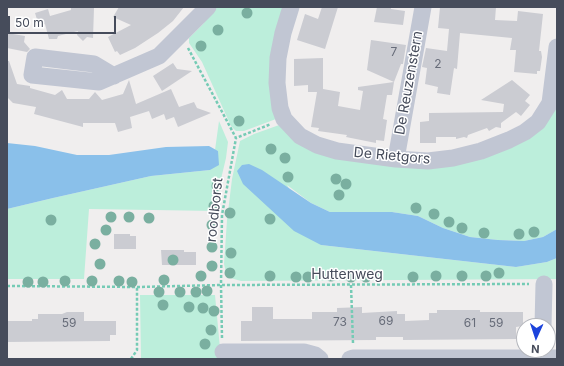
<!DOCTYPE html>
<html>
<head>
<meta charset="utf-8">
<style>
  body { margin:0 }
  #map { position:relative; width:564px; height:366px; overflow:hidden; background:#f0eeee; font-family:Inter,sans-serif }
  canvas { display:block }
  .frame { position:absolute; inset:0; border:8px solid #464c5b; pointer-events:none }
  .north { position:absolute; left:516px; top:318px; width:40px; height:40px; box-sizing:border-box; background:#fff; border:1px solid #b5b7bd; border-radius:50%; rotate:183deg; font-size:11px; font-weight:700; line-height:16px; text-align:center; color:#464c5b }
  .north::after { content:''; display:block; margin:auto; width:14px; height:18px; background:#1c43dc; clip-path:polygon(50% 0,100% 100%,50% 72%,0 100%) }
  .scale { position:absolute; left:8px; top:16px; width:108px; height:18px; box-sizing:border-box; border:2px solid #464c5b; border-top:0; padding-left:5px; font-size:12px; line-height:14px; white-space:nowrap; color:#464c5b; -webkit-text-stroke:3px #fff; paint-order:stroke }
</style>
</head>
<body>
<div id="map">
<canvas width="564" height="366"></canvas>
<div class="frame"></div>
<div class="north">N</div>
<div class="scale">50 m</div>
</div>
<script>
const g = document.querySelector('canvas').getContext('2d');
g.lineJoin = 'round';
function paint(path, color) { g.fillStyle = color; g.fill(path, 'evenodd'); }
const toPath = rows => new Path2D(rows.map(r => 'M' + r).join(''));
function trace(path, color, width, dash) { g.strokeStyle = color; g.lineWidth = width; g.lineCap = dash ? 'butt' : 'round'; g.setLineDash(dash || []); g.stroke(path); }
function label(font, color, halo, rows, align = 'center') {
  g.font = font + ' Inter,sans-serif'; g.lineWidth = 3; g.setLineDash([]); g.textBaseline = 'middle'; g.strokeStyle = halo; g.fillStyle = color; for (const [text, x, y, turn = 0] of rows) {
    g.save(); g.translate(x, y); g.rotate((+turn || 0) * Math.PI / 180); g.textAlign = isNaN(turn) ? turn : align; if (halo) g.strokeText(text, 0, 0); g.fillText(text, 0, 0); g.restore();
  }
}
const green = toPath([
  [216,7,286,7,276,119,244,131,236,131,231,126,202,62,189,43,189,38,203,24],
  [557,98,557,229,543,237,524,241,498,240,470,237,443,228,418,216,392,212,330,212,311,203,287,185,321,245,516,267,547,262,557,258,557,279,241,281,227,277,224,264,227,220,232,179,240,141,254,134,282,124,372,162,504,148],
  [219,121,228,142,226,158,217,196,216,211,89,209,84,279,7,279,7,209,53,198,151,176,210,170,218,151,215,150],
  [140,295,215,295,221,359,141,359]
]);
const water = toPath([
  [7,143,35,146,77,155,109,155,166,147,209,146,218,151,219,165,210,170,151,176,53,198,7,209],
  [249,164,262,170,311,203,330,212,392,212,418,216,443,228,470,237,498,240,524,241,543,237,557,229,557,258,547,262,516,267,321,245,294,231,243,184,237,171,242,165]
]);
const building = toPath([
  [119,7,184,7,173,21,158,33,135,48,120,55,117,51,115,52,108,37,131,25,113,17],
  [322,7,338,7,325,49,297,40,305,14,318,19],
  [377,7,391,7,391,9,405,11,403,25,374,22],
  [440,7,496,7,495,20,517,21,518,11,543,14,539,51,541,51,542,57,540,71,537,71,537,74,514,72,516,50,510,50,512,38,460,33,457,69,454,68,450,95,437,93,438,87,425,84,427,68,422,67,426,48,447,51,449,29,438,28],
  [71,8,94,8,93,38,87,37,83,41,77,35,78,31,58,36,57,39,49,39,45,24,39,26,35,13,48,9,50,16,71,10],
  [7,33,25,36,24,42,30,49,27,52,7,48],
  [371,40,406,45,403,64,401,64,394,82,367,70],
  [323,58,323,89,340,92,338,106,360,110,363,91,358,90,358,87,394,82,392,95,387,95,383,119,387,120,384,141,376,140,376,143,346,137,347,135,318,131,319,128,311,127,317,92,308,92,308,85,294,86,294,59],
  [7,61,9,61,17,84,30,86,30,88,55,95,62,90,67,99,89,99,95,92,102,100,123,94,129,80,136,104,171,89,179,107,194,102,197,108,211,113,178,127,174,117,166,120,164,114,152,119,149,111,130,117,132,128,118,132,115,123,83,123,83,127,34,114,36,107,13,103,7,97],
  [173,63,177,69,192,71,162,91,153,76],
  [512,80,530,95,525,101,530,105,521,116,516,112,501,123,501,128,496,127,489,131,487,128,468,135,467,138,464,137,456,139,456,137,436,137,436,143,420,143,420,122,429,121,429,113,503,112,504,104,481,100],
  [114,234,130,234,130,236,136,236,136,249,114,249],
  [161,250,184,250,184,252,196,252,196,265,162,265],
  [252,307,273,307,273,319,312,319,312,312,337,312,337,308,362,307,362,313,397,311,397,314,405,314,405,321,429,320,429,313,437,313,437,310,480,310,480,312,523,312,523,326,516,327,516,339,403,340,403,337,376,337,376,340,241,341,241,321,252,321],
  [67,312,84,312,84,321,116,321,116,335,110,335,110,341,7,342,7,321,32,321,32,319,38,319,38,314,62,314]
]);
const path = toPath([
  [188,48,236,138,271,124],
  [351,285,353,343],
  [7,286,137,287,221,285,529,284],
  [222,338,221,285,222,215,236,138],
  [131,359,137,350,137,287]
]);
const minor = toPath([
  [291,7,283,33,278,58,277,83,280,108,284,119,300,136,317,145,337,151,396,159,428,161,453,158,481,151,509,140,525,132,538,122,550,103,557,47],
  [114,76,94,64,35,57,32,75,99,82,159,56,208,7],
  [396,159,423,7],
  [543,326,544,284],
  [223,352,304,352,315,355,320,359],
  [350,359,353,358,557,358]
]);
const trees = [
  [247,13],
  [218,30],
  [201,46],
  [239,121],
  [271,149],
  [285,158],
  [288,177],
  [336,179],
  [346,184],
  [217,186],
  [339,195],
  [214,206],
  [416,208],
  [230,213],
  [434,214],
  [111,217],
  [129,217],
  [149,218],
  [270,219],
  [51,220],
  [449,222],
  [212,225],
  [462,228],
  [106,230],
  [534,232],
  [484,233],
  [519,234],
  [95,244],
  [212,247],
  [231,253],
  [173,260],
  [100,264],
  [212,266],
  [230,273],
  [499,273],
  [201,276],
  [270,276],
  [331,276],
  [436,276],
  [462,276],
  [486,276],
  [296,277],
  [308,277],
  [351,277],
  [366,277],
  [413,277],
  [164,280],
  [65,281],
  [92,281],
  [119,281],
  [28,282],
  [43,282],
  [132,282],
  [207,291],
  [159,292],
  [180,292],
  [196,292],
  [163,305],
  [189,307],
  [203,308],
  [214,311],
  [211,330],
  [205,344]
];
const numberNames = [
  ["7",394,52],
  ["2",438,64],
  ["69",386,321],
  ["73",340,322],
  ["59",69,323],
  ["61",470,323],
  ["59",496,323]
];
const streetNames = [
  ["De Reuzenstern",409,83,-80],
  ["De Rietgors",392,156,5],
  ["roodborst",215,210,-84],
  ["Huttenweg",347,275]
];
paint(green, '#bceedb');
paint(water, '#8ac0ea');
paint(building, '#cbccd2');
trace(path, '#75cbb5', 2.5, [3, 2]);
trace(minor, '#c1c6d3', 17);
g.fillStyle = '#7aafa0';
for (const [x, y] of trees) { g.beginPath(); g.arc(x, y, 5.5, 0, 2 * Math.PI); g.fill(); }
label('12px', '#676c79', null, numberNames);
label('14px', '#464c5b', '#fff', streetNames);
</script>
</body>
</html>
